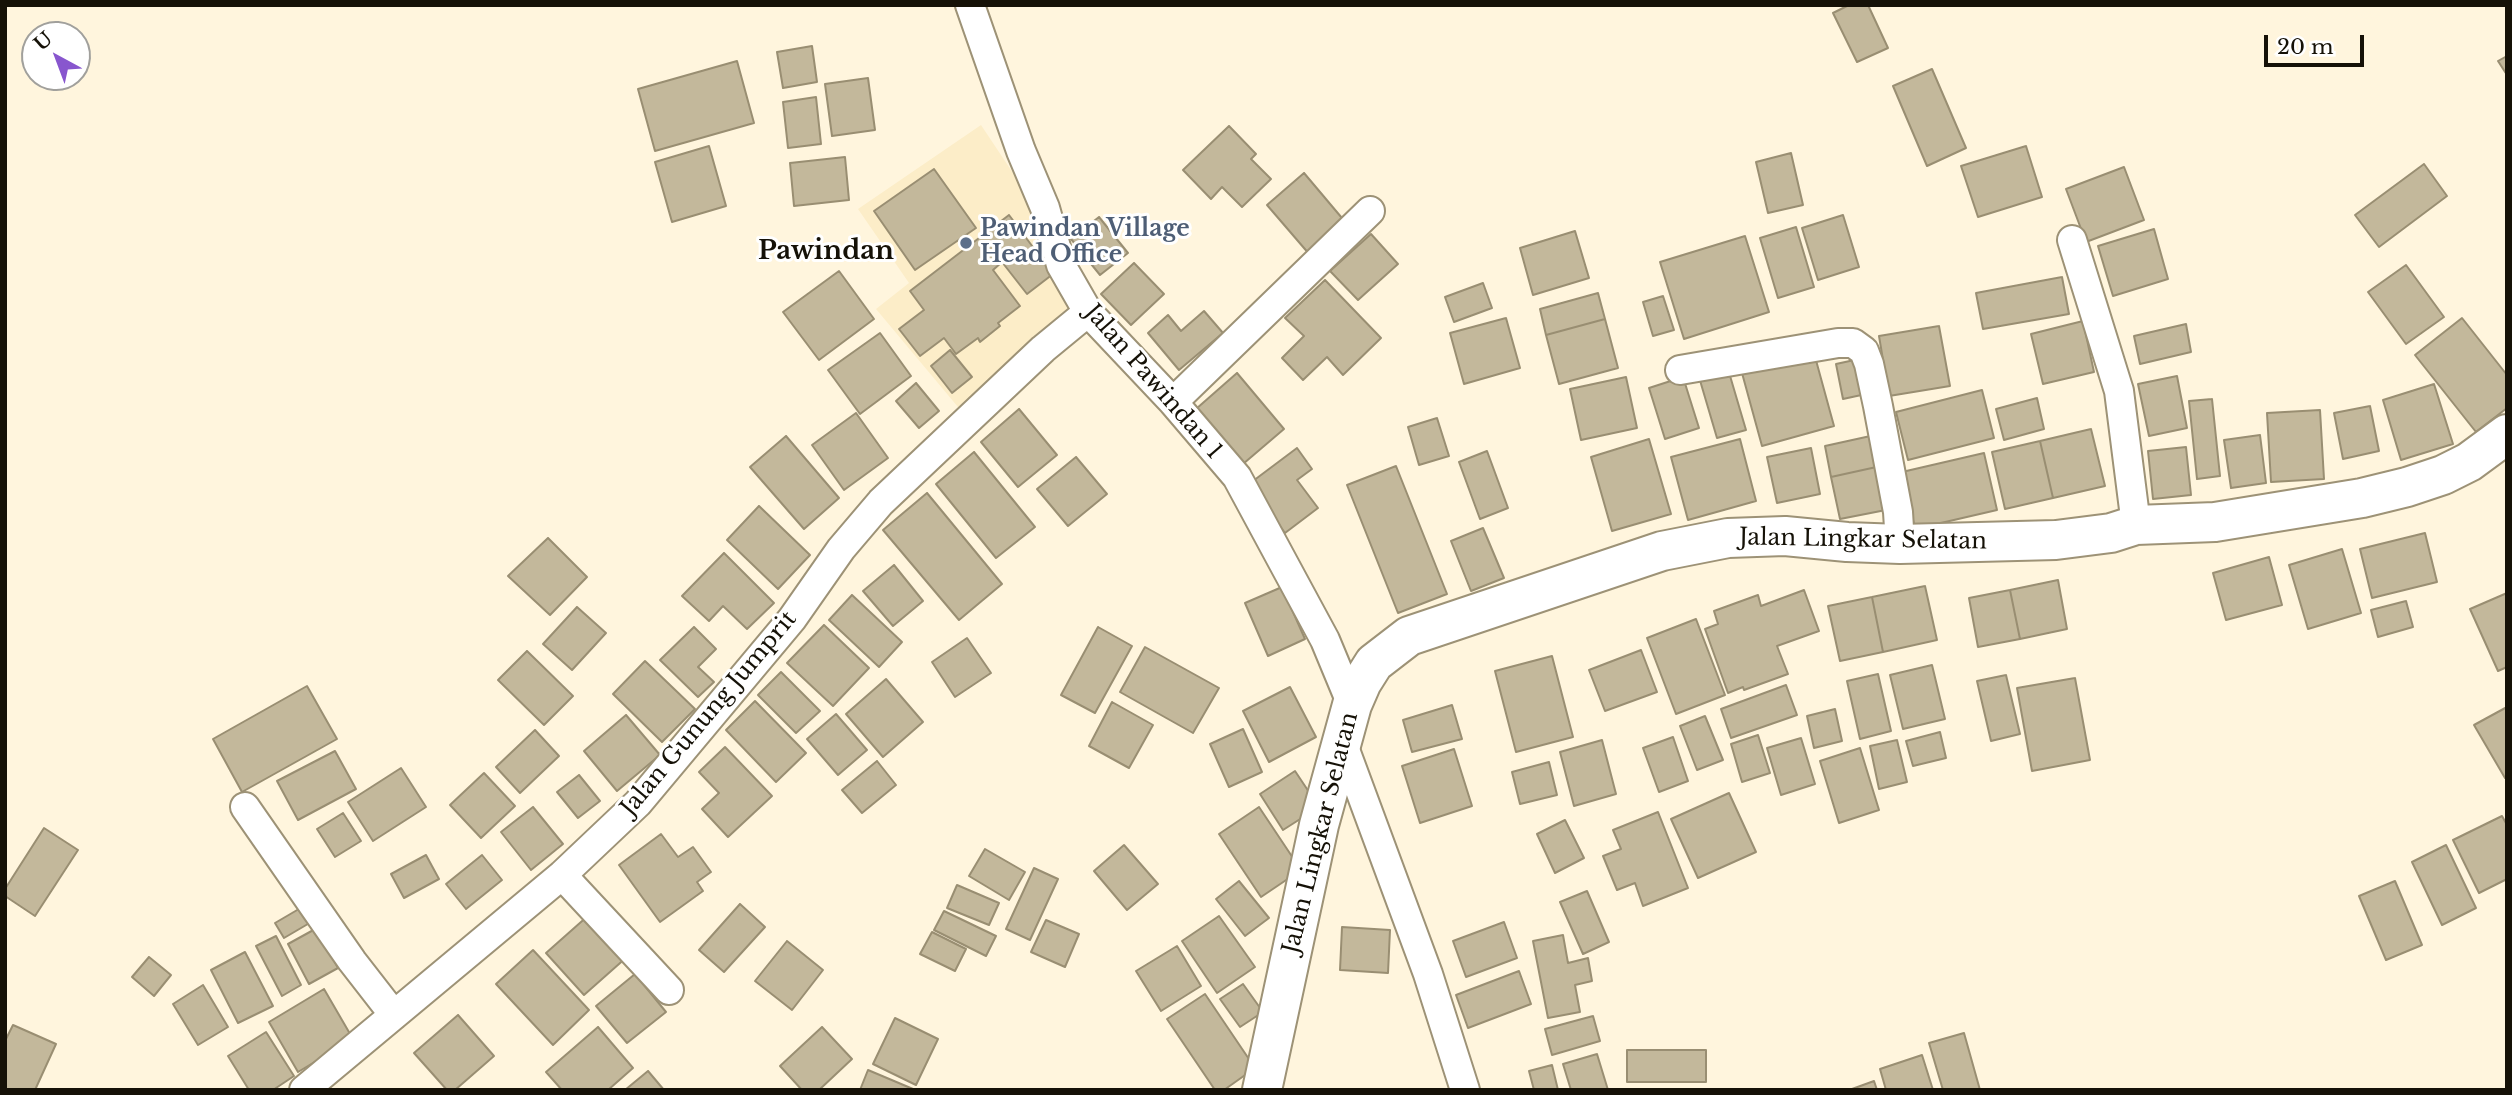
<!DOCTYPE html>
<html>
<head>
<meta charset="utf-8">
<style>
  body { margin:0 }
  #map { position:relative; width:2512px; height:1095px; overflow:hidden; background:#fff5dd; font-family:"Libre Baskerville",serif }
  canvas { display:block }
  .frame { position:absolute; inset:0; border:7px solid #151107; pointer-events:none }
  .north { position:absolute; left:21px; top:21px; width:70px; height:70px; box-sizing:border-box; background:#fff; border:2px solid #a1a09c; border-radius:50%; rotate:319deg; font-size:19px; font-weight:700; line-height:28px; text-align:center; color:#151107 }
  .north::after { content:''; display:block; margin:auto; width:24px; height:32px; background:#8856ce; clip-path:polygon(50% 0,100% 100%,50% 72%,0 100%) }
  .scale { position:absolute; left:2264px; top:35px; width:100px; height:32px; box-sizing:border-box; border:4px solid #151107; border-top:0; padding-left:9px; font-size:21px; line-height:24px; white-space:nowrap; color:#151107; -webkit-text-stroke:5px #fff; paint-order:stroke }
</style>
</head>
<body>
<div id="map">
<canvas width="2512" height="1095"></canvas>
<div class="frame"></div>
<div class="north">U</div>
<div class="scale">20 m</div>
</div>
<script>
const g = document.querySelector('canvas').getContext('2d');
g.lineJoin = 'round';
function paint(path, color) { g.fillStyle = color; g.fill(path, 'evenodd'); }
const toPath = rows => new Path2D(rows.map(r => 'M' + r).join(''));
function trace(path, color, width, dash) { g.strokeStyle = color; g.lineWidth = width; g.lineCap = dash ? 'butt' : 'round'; g.setLineDash(dash || []); g.stroke(path); }
function label(font, color, halo, rows, align = 'center') {
  g.font = font + ' "Libre Baskerville",serif'; g.lineWidth = 6; g.setLineDash([]); g.textBaseline = 'middle'; g.strokeStyle = halo; g.fillStyle = color; for (const [text, x, y, turn = 0] of rows) {
    g.save(); g.translate(x, y); g.rotate((+turn || 0) * Math.PI / 180); g.textAlign = isNaN(turn) ? turn : align; if (halo) g.strokeText(text, 0, 0); g.fillText(text, 0, 0); g.restore();
  }
}
const built = toPath([
  [981,125,1041,215,1069,306,1063,316,963,413,876,309,909,283,858,209]
]);
const building = toPath([
  [1849,5,1868,5,1888,48,1857,62,1833,13,1849,5],
  [812,46,817,82,783,88,777,52,812,46],
  [2507,56,2507,75,2498,61,2507,56],
  [737,61,754,123,655,151,638,89,737,61],
  [1932,69,1966,148,1927,166,1893,86,1932,69],
  [868,78,875,130,832,136,825,84,868,78],
  [816,97,821,144,788,148,783,102,816,97],
  [1229,126,1256,154,1251,159,1271,179,1242,207,1222,187,1211,199,1183,170,1229,126],
  [709,146,726,206,672,222,655,162,709,146],
  [2026,146,2042,197,1978,217,1961,166,2026,146],
  [1791,153,1803,205,1768,213,1756,162,1791,153],
  [845,157,849,200,794,206,790,163,845,157],
  [2424,164,2447,196,2379,247,2355,215,2424,164],
  [2124,167,2144,220,2086,242,2066,189,2124,167],
  [934,169,976,228,915,270,874,211,934,169],
  [1304,173,1347,224,1310,255,1267,205,1304,173],
  [1009,215,1053,274,1027,294,1002,262,993,270,1020,306,998,323,1000,326,980,342,978,338,956,354,944,338,920,356,899,329,924,310,910,291,1009,215],
  [1843,215,1859,267,1818,280,1802,228,1843,215],
  [1099,217,1128,253,1100,275,1071,239,1099,217],
  [1796,227,1814,287,1778,298,1760,238,1796,227],
  [2154,229,2168,279,2113,296,2098,246,2154,229],
  [1575,231,1589,278,1533,295,1520,248,1575,231],
  [1371,234,1398,264,1358,300,1330,271,1371,234],
  [1745,236,1769,312,1684,339,1660,262,1745,236],
  [1134,263,1164,294,1131,325,1101,294,1134,263],
  [2406,265,2444,317,2406,344,2368,292,2406,265],
  [839,271,874,319,819,360,783,312,839,271],
  [2062,277,2069,314,1983,329,1976,293,2062,277],
  [1325,280,1381,338,1343,375,1327,357,1303,380,1282,358,1304,336,1285,318,1325,280],
  [1483,283,1492,308,1454,322,1445,297,1483,283],
  [1598,293,1605,319,1546,335,1540,309,1598,293],
  [1663,296,1674,330,1653,336,1643,302,1663,296],
  [1204,311,1223,333,1179,370,1148,333,1168,315,1181,331,1204,311],
  [1506,318,1520,368,1464,384,1450,333,1506,318],
  [2462,318,2507,375,2507,408,2476,432,2415,355,2462,318],
  [1605,319,1618,368,1559,384,1546,335,1605,319],
  [2083,321,2094,372,2043,384,2031,334,2083,321],
  [2186,324,2191,352,2140,364,2134,336,2186,324],
  [1939,326,1950,386,1889,396,1879,336,1939,326],
  [880,333,911,376,860,414,828,370,880,333],
  [950,350,972,377,952,393,931,366,950,350],
  [1814,353,1834,426,1762,446,1742,373,1814,353],
  [1859,359,1866,394,1843,399,1836,364,1859,359],
  [1728,369,1746,430,1717,438,1699,377,1728,369],
  [1237,373,1284,429,1243,464,1196,409,1237,373],
  [2177,376,2187,428,2149,436,2138,384,2177,376],
  [1626,377,1637,428,1581,440,1570,389,1626,377],
  [1683,377,1699,428,1665,439,1649,388,1683,377],
  [916,383,939,411,919,428,896,401,916,383],
  [2434,384,2453,444,2401,460,2383,400,2434,384],
  [1982,390,1994,438,1908,460,1896,412,1982,390],
  [2037,398,2044,429,2004,440,1996,409,2037,398],
  [2212,399,2220,476,2197,479,2189,401,2212,399],
  [2370,406,2379,451,2343,459,2334,413,2370,406],
  [1019,409,1057,455,1018,487,981,442,1019,409],
  [2320,410,2324,479,2271,482,2267,413,2320,410],
  [856,413,888,458,844,490,812,445,856,413],
  [1437,418,1449,456,1419,465,1408,427,1437,418],
  [2091,429,2105,486,2053,498,2040,441,2091,429],
  [1875,435,1881,466,1831,477,1825,446,1875,435],
  [2260,435,2266,483,2231,488,2224,440,2260,435],
  [786,436,839,498,804,529,750,467,786,436],
  [1649,439,1671,514,1612,531,1591,457,1649,439],
  [1740,439,1756,501,1688,520,1671,457,1740,439],
  [2040,441,2053,498,2005,509,1992,452,2040,441],
  [2186,447,2191,495,2153,499,2148,451,2186,447],
  [1297,448,1312,469,1297,480,1318,508,1285,533,1249,484,1297,448],
  [1811,448,1820,494,1777,503,1767,457,1811,448],
  [1487,451,1508,508,1480,519,1459,462,1487,451],
  [974,452,1035,527,996,558,936,484,974,452],
  [1984,453,1997,510,1915,529,1902,472,1984,453],
  [1076,457,1107,494,1068,526,1037,489,1076,457],
  [1396,466,1447,594,1398,613,1347,485,1396,466],
  [1881,466,1891,509,1840,519,1831,477,1881,466],
  [927,493,1002,584,959,620,883,530,927,493],
  [759,506,810,555,778,589,727,540,759,506],
  [1483,528,1504,578,1471,591,1451,541,1483,528],
  [2425,533,2437,582,2372,598,2360,549,2425,533],
  [548,538,587,577,550,615,508,576,548,538],
  [2342,549,2361,613,2308,629,2289,565,2342,549],
  [724,553,774,603,747,629,723,606,709,621,682,596,724,553],
  [2269,557,2282,605,2226,620,2213,573,2269,557],
  [894,565,923,601,893,626,863,591,894,565],
  [2058,580,2067,629,2020,639,2010,590,2058,580],
  [1925,586,1937,640,1883,652,1872,597,1925,586],
  [1282,587,1305,639,1268,656,1245,603,1282,587],
  [1804,590,1819,631,1777,646,1788,674,1744,690,1743,687,1728,693,1705,629,1718,624,1714,611,1758,595,1761,606,1804,590],
  [2010,590,2020,639,1978,647,1969,598,2010,590],
  [2507,593,2507,667,2498,671,2470,609,2507,593],
  [852,595,902,642,879,667,829,620,852,595],
  [1872,597,1883,652,1840,661,1828,606,1872,597],
  [2406,601,2413,627,2378,637,2371,610,2406,601],
  [577,607,606,633,572,670,543,644,577,607],
  [1696,619,1725,695,1676,714,1647,638,1696,619],
  [824,625,869,668,833,706,787,663,824,625],
  [694,627,716,649,698,667,714,682,698,697,660,660,694,627],
  [1098,627,1132,646,1095,713,1061,695,1098,627],
  [967,638,991,673,955,697,932,662,967,638],
  [1145,647,1219,688,1193,733,1120,692,1145,647],
  [1641,650,1657,692,1605,711,1589,670,1641,650],
  [527,651,573,696,544,725,498,680,527,651],
  [1552,656,1573,737,1516,752,1495,671,1552,656],
  [645,661,695,709,662,742,613,694,645,661],
  [1932,665,1945,719,1903,729,1890,675,1932,665],
  [781,672,820,711,796,733,758,695,781,672],
  [1878,674,1891,731,1860,739,1847,681,1878,674],
  [2006,675,2020,734,1991,741,1977,681,2006,675],
  [2075,678,2090,760,2032,771,2017,688,2075,678],
  [886,679,923,722,883,757,846,714,886,679],
  [1786,685,1797,715,1731,738,1721,709,1786,685],
  [307,686,337,739,242,792,213,739,307,686],
  [1290,687,1316,737,1269,762,1243,711,1290,687],
  [755,701,806,753,776,782,726,730,755,701],
  [1112,702,1153,725,1129,768,1089,746,1112,702],
  [1452,705,1462,739,1412,752,1403,720,1452,705],
  [2507,707,2507,777,2505,778,2474,725,2507,707],
  [1835,709,1842,741,1814,748,1807,716,1835,709],
  [836,714,867,750,838,775,807,739,836,714],
  [626,715,660,755,617,791,584,751,626,715],
  [1705,716,1723,760,1697,770,1680,726,1705,716],
  [1243,729,1262,772,1229,787,1210,744,1243,729],
  [535,730,559,756,520,793,496,767,535,730],
  [1940,732,1946,758,1913,766,1906,741,1940,732],
  [1758,735,1770,773,1742,782,1731,744,1758,735],
  [1673,737,1688,781,1659,792,1643,748,1673,737],
  [1801,738,1815,784,1781,795,1767,748,1801,738],
  [1602,740,1616,794,1574,806,1560,752,1602,740],
  [1897,740,1907,782,1879,789,1870,746,1897,740],
  [725,747,772,796,728,837,702,809,719,793,699,772,725,747],
  [1860,748,1879,810,1839,823,1820,761,1860,748],
  [1454,749,1472,806,1420,823,1402,766,1454,749],
  [335,751,356,789,298,820,277,781,335,751],
  [877,761,896,785,862,813,842,790,877,761],
  [1549,762,1557,795,1520,804,1512,772,1549,762],
  [401,768,426,807,373,841,348,802,401,768],
  [1295,771,1319,807,1283,830,1260,794,1295,771],
  [484,773,515,806,481,838,450,805,484,773],
  [579,775,600,801,578,818,557,792,579,775],
  [1729,793,1756,852,1698,878,1671,819,1729,793],
  [533,807,563,844,531,870,501,832,533,807],
  [1259,807,1301,870,1261,897,1219,834,1259,807],
  [1658,812,1688,888,1643,906,1635,883,1617,890,1603,856,1621,849,1613,830,1658,812],
  [343,813,361,841,335,857,317,829,343,813],
  [2502,816,2507,825,2507,879,2479,893,2453,840,2502,816],
  [1565,820,1584,858,1555,873,1537,834,1565,820],
  [44,828,78,850,35,916,5,896,5,889,44,828],
  [661,834,678,857,693,847,711,872,697,882,703,891,660,922,619,865,661,834],
  [1124,845,1158,884,1127,910,1094,871,1124,845],
  [2446,845,2476,908,2442,925,2412,862,2446,845],
  [985,849,1025,872,1009,900,969,876,985,849],
  [426,855,439,879,404,898,391,874,426,855],
  [482,855,502,880,466,909,446,884,482,855],
  [1034,868,1058,879,1030,940,1006,929,1034,868],
  [1239,881,1269,918,1245,936,1216,899,1239,881],
  [2395,881,2422,945,2386,960,2359,896,2395,881],
  [957,885,999,903,989,925,947,908,957,885],
  [1587,891,1609,942,1583,954,1560,902,1587,891],
  [740,904,765,927,724,972,699,950,740,904],
  [304,906,313,921,284,938,275,923,304,906],
  [944,911,996,936,986,956,934,930,944,911],
  [590,914,628,956,584,995,546,953,590,914],
  [1219,916,1255,967,1217,993,1182,941,1219,916],
  [1046,920,1079,934,1065,967,1031,952,1046,920],
  [1504,922,1517,958,1466,977,1453,941,1504,922],
  [1342,927,1390,930,1388,973,1340,970,1342,927],
  [317,928,338,968,309,984,288,944,317,928],
  [932,932,966,949,955,971,920,954,932,932],
  [1563,935,1568,963,1588,958,1592,981,1575,985,1580,1012,1548,1018,1533,941,1563,935],
  [276,936,301,985,282,996,256,946,276,936],
  [787,941,823,970,792,1010,755,981,787,941],
  [1177,946,1201,986,1161,1011,1136,971,1177,946],
  [533,950,589,1010,553,1045,496,984,533,950],
  [245,952,273,1006,238,1023,211,970,245,952],
  [149,957,171,975,154,996,132,977,149,957],
  [1519,971,1531,1004,1468,1028,1456,995,1519,971],
  [635,974,666,1012,627,1043,596,1006,635,974],
  [1243,984,1263,1012,1240,1027,1220,999,1243,984],
  [203,985,228,1027,198,1045,173,1004,203,985],
  [324,989,353,1039,298,1072,269,1022,324,989],
  [1205,994,1255,1068,1224,1090,1215,1090,1167,1019,1205,994],
  [458,1015,494,1056,455,1090,447,1090,414,1053,458,1015],
  [1593,1016,1600,1041,1552,1055,1545,1029,1593,1016],
  [895,1018,938,1039,916,1085,873,1064,895,1018],
  [13,1025,56,1044,35,1090,5,1090,5,1041,13,1025],
  [598,1027,633,1068,608,1090,562,1090,546,1072,598,1027],
  [822,1027,852,1059,819,1090,802,1090,780,1066,822,1027],
  [266,1032,294,1076,273,1090,249,1090,228,1056,266,1032],
  [1964,1033,1980,1090,1943,1090,1929,1043,1964,1033],
  [1627,1050,1706,1050,1706,1082,1627,1082,1627,1050],
  [1597,1054,1608,1090,1571,1090,1563,1064,1597,1054],
  [1922,1055,1933,1090,1886,1090,1880,1069,1922,1055],
  [1552,1065,1558,1090,1534,1090,1529,1071,1552,1065],
  [868,1070,913,1089,913,1090,860,1090,868,1070],
  [648,1071,664,1090,625,1090,648,1071],
  [1874,1081,1877,1090,1852,1090,1852,1089,1874,1081]
]);
const street = toPath([
  [970,5,1021,151,1045,208,1061,265,1088,312,1173,402,1237,477,1325,640,1352,705],
  [2072,240,2119,391,2136,525],
  [1680,370,1838,343,1853,343,1864,351,1869,364,1878,406,1898,512,1900,544],
  [1173,402,1370,211],
  [1341,739,1428,974,1465,1090],
  [245,807,352,961,394,1015],
  [562,875,669,990],
  [304,1090,562,875,638,803,792,619,841,549,881,502,1043,349,1088,312]
]);
const secondary = toPath([
  [1262,1090,1319,825,1352,705,1362,682,1374,663,1409,636,1662,551,1728,538,1785,536,1847,542,1900,544,2056,540,2111,533,2136,525,2215,522,2362,498,2407,487,2443,475,2469,462,2507,434]
]);
const markers = [
  [966,243,7,"#5c6f8a"]
];
const serviceNames = [
  ["Pawindan Village",980,230],
  ["Head Office",980,256]
];
const streetNames = [
  ["Jalan Pawindan 1",1153,382,49],
  ["Jalan Lingkar Selatan",1863,540,1],
  ["Jalan Gunung Jumprit",709,714,-50],
  ["Jalan Lingkar Selatan",1321,833,-76]
];
const quarterNames = [
  ["Pawindan",826,252]
];
paint(built, '#fcedc8');
paint(building, '#c3b89b');
trace(building, '#998e72', 2);
trace(street, '#9d9276', 32);
trace(secondary, '#9d9276', 42);
trace(street, '#fff', 28);
trace(secondary, '#fff', 38);
for (const [x, y, r, color] of markers) { const dot = new Path2D(); dot.arc(x, y, r, 0, 2 * Math.PI); g.fillStyle = color; g.fill(dot); trace(dot, '#fff', 2.5); }
label('bold 23px', '#4e5e75', '#fff', serviceNames, 'left');
label('23px', '#151107', '#fff', streetNames);
label('bold 26px', '#151107', '#fff', quarterNames);
</script>
</body>
</html>
